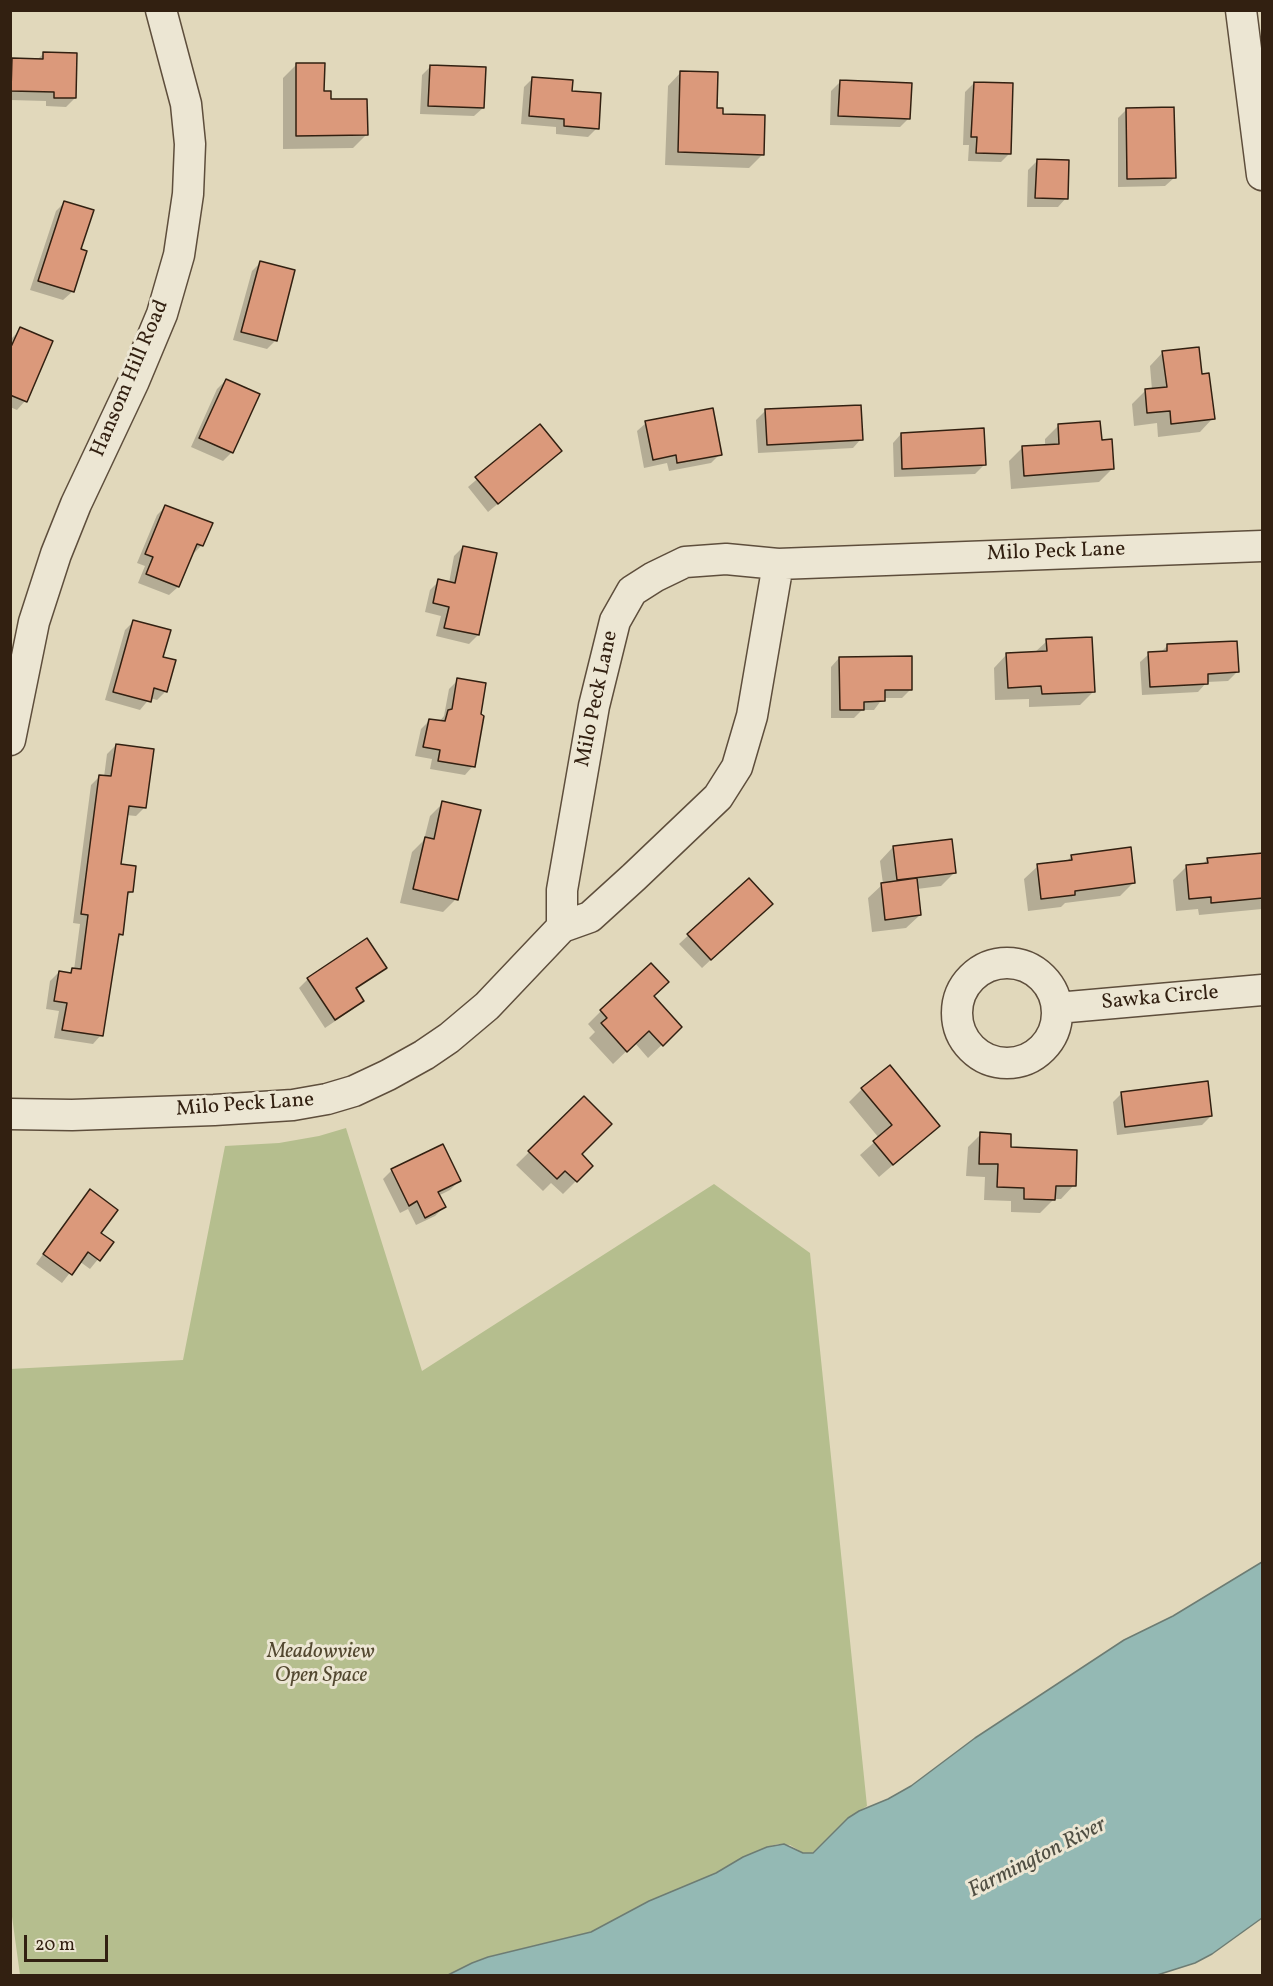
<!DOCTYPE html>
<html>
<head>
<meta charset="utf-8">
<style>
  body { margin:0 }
  #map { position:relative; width:1273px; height:1986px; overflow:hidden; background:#e1d8bb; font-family:Vollkorn,serif }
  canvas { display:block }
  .frame { position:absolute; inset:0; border:12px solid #322011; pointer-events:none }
  .scale { position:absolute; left:24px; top:1935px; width:84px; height:27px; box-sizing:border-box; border:3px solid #322011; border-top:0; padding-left:8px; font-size:18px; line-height:21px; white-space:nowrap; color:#322011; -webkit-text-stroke:4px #ece6d3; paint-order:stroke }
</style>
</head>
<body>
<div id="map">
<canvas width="1273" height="1986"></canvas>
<div class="frame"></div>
<div class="scale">20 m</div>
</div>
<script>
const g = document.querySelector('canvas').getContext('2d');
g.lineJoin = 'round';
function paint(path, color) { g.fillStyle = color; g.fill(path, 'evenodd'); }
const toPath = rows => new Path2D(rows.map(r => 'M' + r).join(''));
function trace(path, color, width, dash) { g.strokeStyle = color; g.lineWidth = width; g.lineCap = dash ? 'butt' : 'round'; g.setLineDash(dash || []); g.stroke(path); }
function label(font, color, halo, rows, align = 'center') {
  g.font = font + ' Vollkorn,serif'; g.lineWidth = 6; g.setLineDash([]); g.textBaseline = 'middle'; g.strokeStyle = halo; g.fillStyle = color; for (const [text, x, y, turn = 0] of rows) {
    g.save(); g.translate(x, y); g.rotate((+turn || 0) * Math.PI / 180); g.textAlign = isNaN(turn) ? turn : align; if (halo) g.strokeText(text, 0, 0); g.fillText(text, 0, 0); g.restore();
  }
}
const green = toPath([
  [346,1128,422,1371,714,1184,810,1253,867,1806,848,1818,812,1853,803,1853,790,1845,778,1844,767,1847,743,1857,716,1873,649,1901,591,1932,487,1957,472,1963,448,1975,20,1975,10,1902,10,1369,183,1360,225,1146,279,1143,319,1136]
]);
const water = toPath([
  [1262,1562,1262,1918,1212,1954,1195,1963,1154,1976,448,1975,472,1963,488,1957,591,1932,649,1901,716,1873,743,1857,767,1847,784,1844,803,1853,813,1853,848,1818,859,1811,888,1799,911,1786,975,1738,1124,1640,1173,1616,1262,1562]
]);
const shadow = toPath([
  [44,53,75,98,66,107,46,106,46,101,10,100,10,61,12,59,37,60],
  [297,64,330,101,366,135,353,148,283,149,283,78],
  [431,66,483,108,474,116,420,114,422,75],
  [681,72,721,116,763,154,749,168,665,165,668,86],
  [533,78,571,92,597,128,588,137,556,134,556,127,521,124,524,87],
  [840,82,909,118,900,127,830,125,831,91],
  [974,83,1009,154,1001,162,968,161,969,145,963,145,965,92],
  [1126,110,1174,178,1165,186,1118,187,1118,118],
  [1037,161,1066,198,1058,207,1027,207,1028,170],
  [64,203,79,250,85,252,72,292,63,300,30,290,56,211],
  [260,263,276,340,267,349,233,340,252,271],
  [21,329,25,401,17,410,10,407,10,340],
  [1163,352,1201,375,1213,418,1200,432,1158,437,1157,423,1134,426,1132,404,1145,391,1152,390,1150,366],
  [226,380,232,452,223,461,191,447,217,389],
  [765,411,861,439,853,448,758,453,756,420],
  [646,423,720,454,711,463,669,471,667,463,644,468,637,431],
  [539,426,551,459,488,512,468,487],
  [1058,426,1100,441,1113,468,1099,482,1011,489,1009,461,1022,448,1045,446,1045,439],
  [901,434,984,465,975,474,894,477,893,443],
  [166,506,202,545,193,554,191,553,178,587,169,595,138,583,145,566,137,563,157,515],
  [463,547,478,635,469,644,436,636,441,616,425,612,430,590,439,581,449,583,454,556],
  [134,621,161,658,166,691,157,700,150,698,140,710,105,700,125,630],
  [1047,641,1093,692,1080,705,1029,707,1029,699,995,700,994,668,1007,654,1034,653],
  [1167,646,1237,672,1228,681,1207,682,1198,692,1142,695,1140,662,1149,654,1160,653],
  [839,658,911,689,902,698,883,698,874,710,862,710,854,718,831,718,831,667],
  [458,680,473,766,465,775,430,769,432,759,415,756,421,729,430,720,439,722,444,716,449,689],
  [116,745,145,807,136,816,126,815,119,865,132,891,126,897,122,934,117,939,101,1035,93,1044,54,1038,59,1011,46,1009,50,981,59,972,68,974,74,970,80,924,73,923,91,785,100,776,104,777,107,754],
  [443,803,456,899,443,912,400,903,412,852,424,840,430,816],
  [893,847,954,873,941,886,917,889,920,915,906,928,872,932,868,898,883,884,880,861],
  [1262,854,1262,909,1199,915,1198,909,1176,911,1173,880,1187,866,1202,865,1208,859],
  [1072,856,1133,883,1120,896,1065,903,1061,907,1028,911,1024,879,1038,866,1065,863],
  [748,880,762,912,702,968,679,944],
  [367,940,385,967,376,976,355,990,362,1001,353,1009,325,1028,299,988,308,979],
  [652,997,667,1040,648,1058,635,1043,613,1064,589,1038,595,1032,588,1024,601,1011],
  [862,1089,938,1126,879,1177,860,1155,879,1138,849,1102],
  [1122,1093,1211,1116,1202,1125,1117,1135,1113,1102],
  [584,1098,580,1154,591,1166,563,1194,551,1183,543,1191,516,1165],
  [981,1134,1009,1149,1074,1185,1061,1199,1054,1199,1040,1213,1011,1212,1011,1201,984,1200,985,1177,966,1176,968,1147],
  [392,1170,459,1181,450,1190,438,1196,444,1207,435,1216,416,1225,408,1209,400,1213,383,1179],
  [90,1191,99,1233,112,1242,90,1269,79,1261,62,1283,36,1264,82,1200]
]);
const building = toPath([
  [43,52,77,53,76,98,54,98,54,92,11,91,12,58,43,59,43,52],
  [296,63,325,63,324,91,331,91,331,99,367,99,368,135,296,136,296,63],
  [430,65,486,67,484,108,428,106,430,65],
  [680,71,718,72,717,108,723,108,723,114,765,115,764,155,678,152,680,71],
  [532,77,573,80,572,91,601,93,599,129,564,126,564,119,529,116,532,77],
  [840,80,912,83,910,119,838,116,840,80],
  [974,82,1013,83,1011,154,976,153,977,137,971,137,974,82],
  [1174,107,1176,178,1127,179,1126,108,1174,107],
  [1037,159,1069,160,1068,199,1035,198,1037,159],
  [64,201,94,210,81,249,87,251,74,292,38,281,64,201],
  [260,261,295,270,277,341,241,332,260,261],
  [20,327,53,341,27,402,10,395,10,349,20,327],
  [1199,347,1202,374,1209,373,1215,419,1171,424,1170,411,1147,413,1145,389,1167,387,1162,351,1199,347],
  [226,379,260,394,233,453,199,438,226,379],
  [861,405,863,440,767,445,765,409,861,405],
  [713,408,722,455,677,463,676,455,653,460,645,421,713,408],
  [1100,421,1102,440,1112,439,1114,469,1024,476,1022,446,1059,444,1058,424,1100,421],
  [540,424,562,451,498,504,475,477,540,424],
  [984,428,986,465,902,469,901,433,984,428],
  [165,505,213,523,203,546,197,544,179,587,146,574,153,557,145,554,165,505],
  [463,546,497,553,479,635,444,628,449,607,433,603,438,579,455,583,463,546],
  [133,620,171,630,163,657,176,660,167,692,154,688,151,702,113,692,133,620],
  [1092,637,1095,692,1042,694,1041,686,1008,688,1006,653,1047,651,1046,639,1092,637],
  [1237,641,1239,672,1208,674,1208,684,1150,687,1148,652,1167,651,1167,644,1237,641],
  [912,656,912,690,885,690,885,701,864,702,864,710,840,710,839,657,912,656],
  [457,678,486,683,481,714,484,716,475,767,438,761,440,750,423,747,429,719,445,721,448,710,452,709,457,678],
  [116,744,154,749,146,808,129,806,121,864,136,866,133,892,128,892,123,935,119,934,103,1036,62,1030,67,1003,54,1001,59,971,71,973,72,968,81,969,88,915,81,914,99,775,111,776,116,744],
  [442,801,481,810,458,900,413,889,425,837,434,839,442,801],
  [952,839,956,873,897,880,893,846,952,839],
  [1131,847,1135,883,1075,891,1075,895,1041,899,1037,864,1072,860,1071,855,1131,847],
  [1263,853,1263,898,1211,903,1211,897,1189,899,1186,865,1208,863,1207,858,1263,853],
  [749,878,773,904,711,960,687,934,749,878],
  [917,878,921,915,885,920,881,883,917,878],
  [367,938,387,968,356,988,364,1001,335,1020,307,978,367,938],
  [651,963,669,982,654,996,682,1027,663,1046,649,1031,627,1052,601,1023,607,1018,600,1010,651,963],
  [890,1065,940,1126,893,1165,873,1141,892,1125,861,1088,890,1065],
  [1208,1081,1212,1116,1125,1127,1121,1092,1208,1081],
  [584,1096,612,1124,582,1154,593,1166,577,1182,565,1171,557,1179,528,1151,584,1096],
  [980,1132,1011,1134,1011,1147,1077,1150,1076,1186,1056,1186,1055,1200,1024,1199,1024,1188,997,1187,998,1164,979,1164,980,1132],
  [443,1144,461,1181,438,1192,446,1207,425,1218,417,1201,409,1206,391,1169,443,1144],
  [90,1189,118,1210,101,1233,114,1242,100,1261,88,1252,72,1275,43,1254,90,1189]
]);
const minor = toPath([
  [1241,10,1262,175],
  [10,740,34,622,56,554,76,504,134,381,162,314,179,255,188,194,190,144,186,104,161,10],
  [562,927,590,917,634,877,718,797,737,767,752,716,778,564],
  '957 1013a50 50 0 1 1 100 0a50 50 0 1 1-100 0Z',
  [1057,1008,1262,990],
  [10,1114,72,1115,214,1110,293,1105,327,1099,354,1091,388,1075,424,1055,449,1038,487,1006,562,927,562,890,594,706,615,621,632,591,654,577,685,562,726,559,778,564,1262,546]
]);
const streetNames = [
  ["Hansom Hill Road",131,379,-67],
  ["Milo Peck Lane",1056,553,-2],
  ["Milo Peck Lane",598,699,-78],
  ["Sawka Circle",1160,999,-5],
  ["Milo Peck Lane",245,1106,-4]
];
const parkNames = [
  ["Meadowview",321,1653],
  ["Open Space",321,1677]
];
const waterNames = [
  ["Farmington River",1038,1859,-27]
];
paint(green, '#b5be8e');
paint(water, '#94b9b4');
trace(water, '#6d7c73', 1.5);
paint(shadow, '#0003');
paint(building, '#db997b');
trace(building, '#322011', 1.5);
trace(minor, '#5e4e3c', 33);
trace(minor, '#ece6d3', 30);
label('21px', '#322011', '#ece6d3', streetNames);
label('italic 21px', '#534830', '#ece6d3', parkNames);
label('italic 22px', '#4f4e42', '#ece6d3', waterNames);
</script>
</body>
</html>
